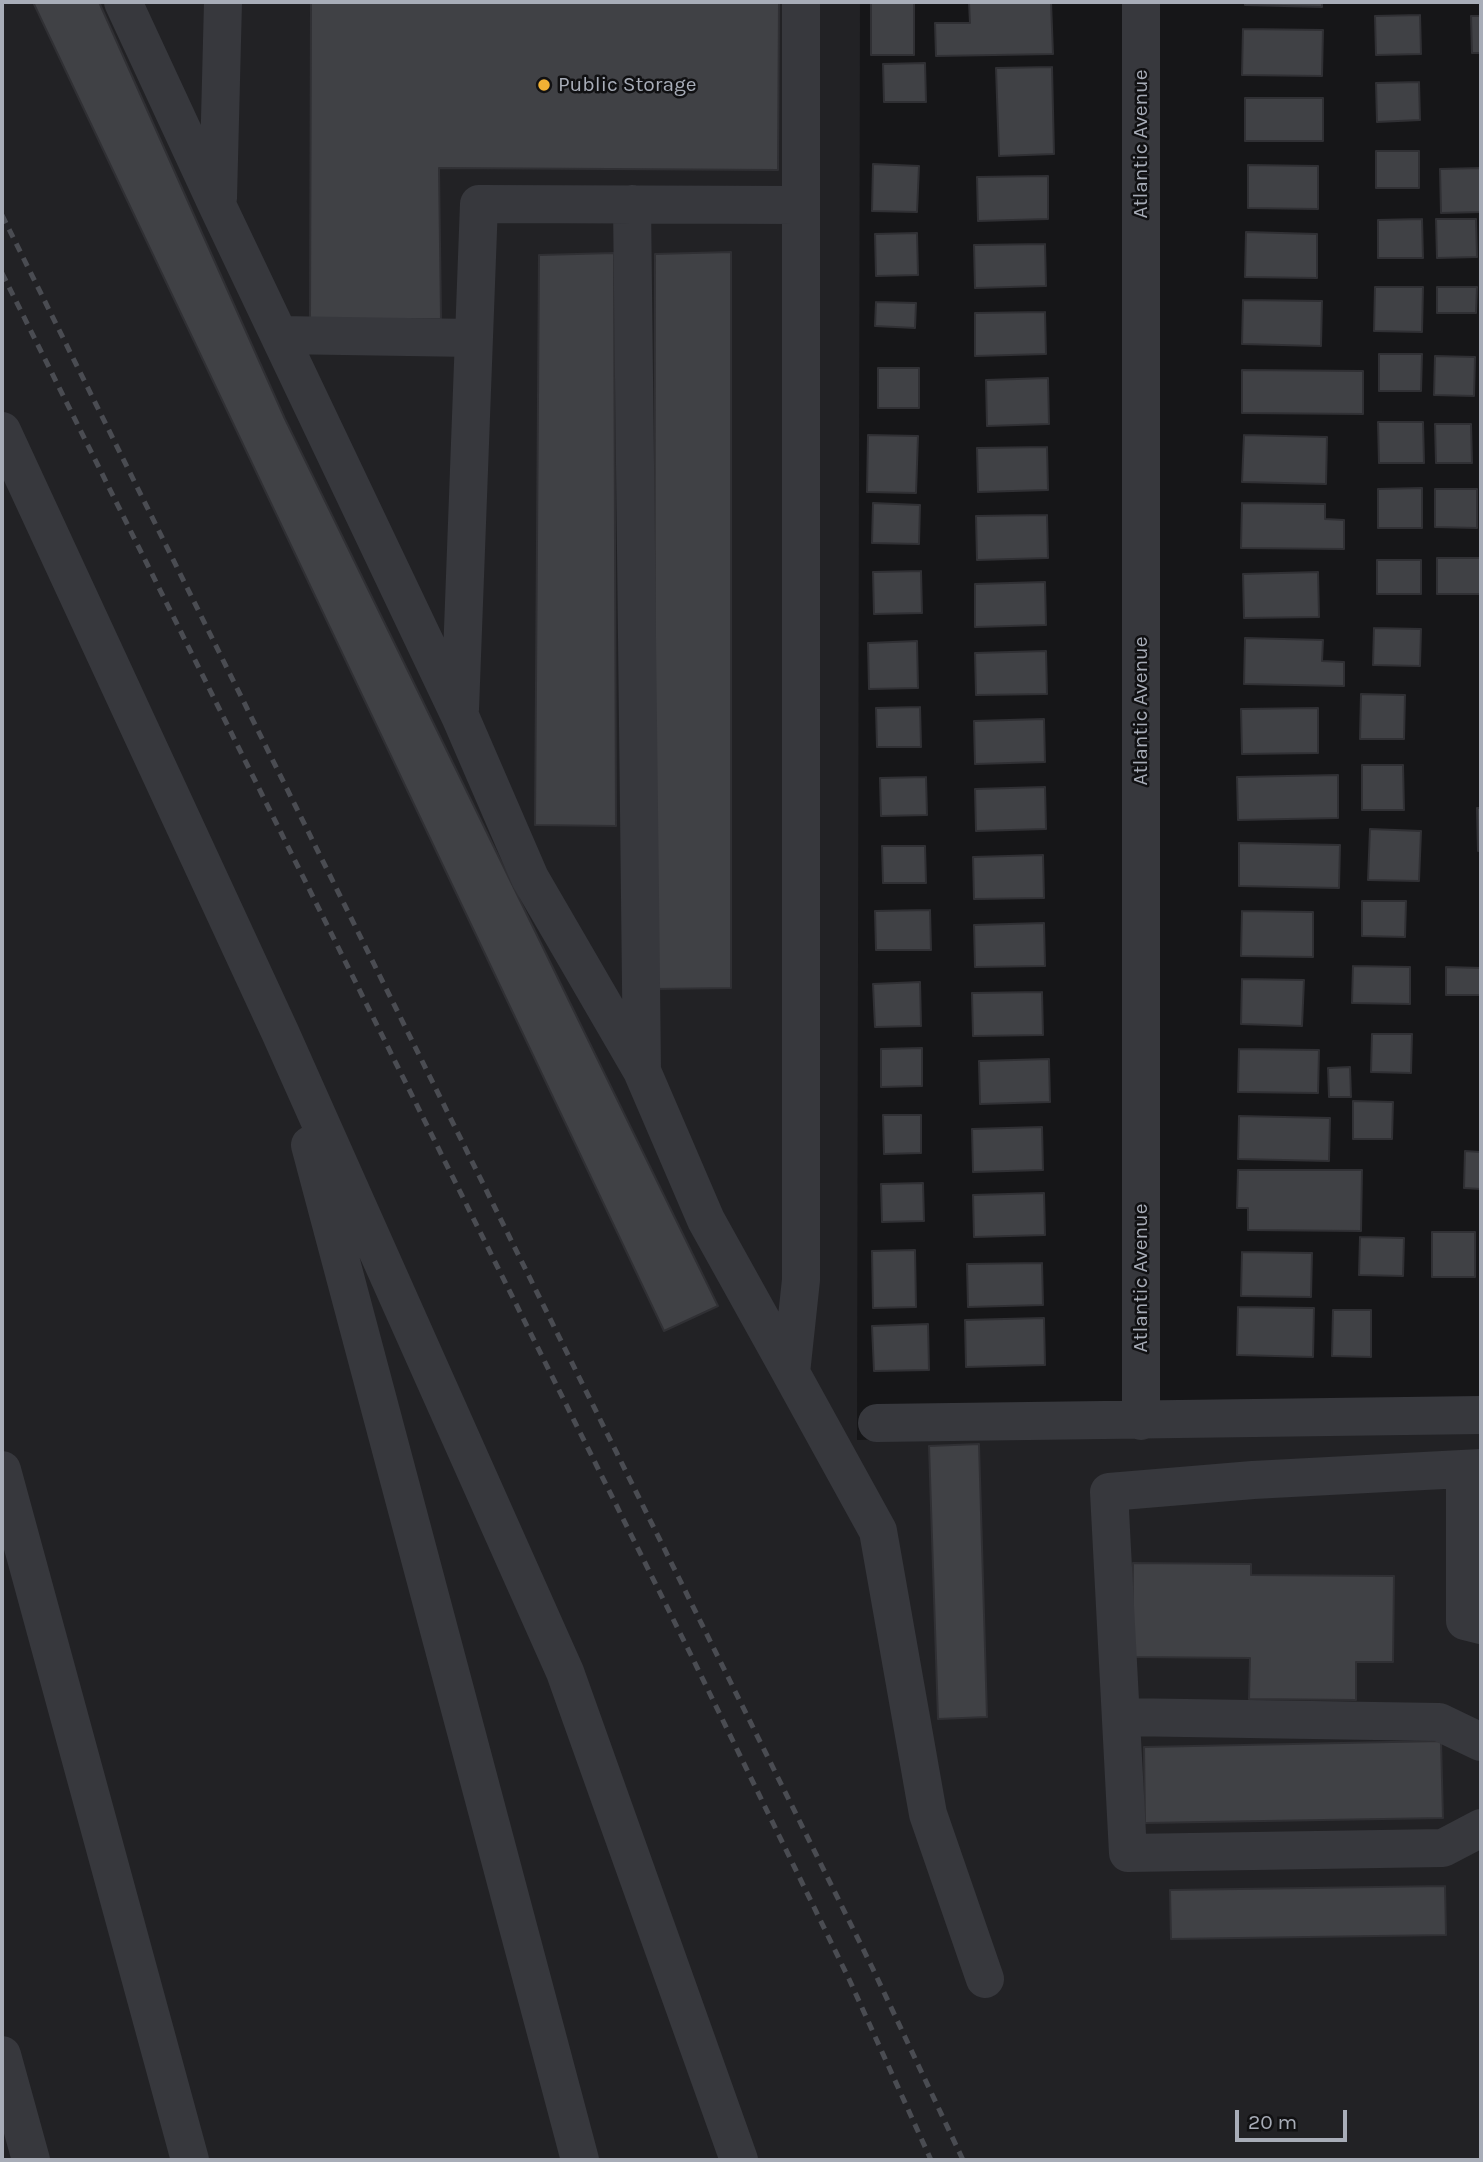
<!DOCTYPE html>
<html>
<head>
<meta charset="utf-8">
<style>
  body { margin:0 }
  #map { position:relative; width:1483px; height:2162px; overflow:hidden; background:#161618; font-family:Karla,sans-serif }
  canvas { display:block }
  .frame { position:absolute; inset:0; border:4px solid #a8adb8; pointer-events:none }
  .scale { position:absolute; left:1235px; top:2110px; width:112px; height:32px; box-sizing:border-box; border:4px solid #a8adb8; border-top:0; padding-left:9px; font-size:21px; line-height:24px; white-space:nowrap; color:#a8adb8; -webkit-text-stroke:5px #111113; paint-order:stroke }
</style>
</head>
<body>
<div id="map">
<canvas width="1483" height="2162"></canvas>
<div class="frame"></div>
<div class="scale">20 m</div>
</div>
<script>
const g = document.querySelector('canvas').getContext('2d');
g.lineJoin = 'round';
function paint(path, color) { g.fillStyle = color; g.fill(path, 'evenodd'); }
const toPath = rows => new Path2D(rows.map(r => 'M' + r).join(''));
function trace(path, color, width, dash) { g.strokeStyle = color; g.lineWidth = width; g.lineCap = dash ? 'butt' : 'round'; g.setLineDash(dash || []); g.stroke(path); }
function label(font, color, halo, rows, align = 'center') {
  g.font = font + ' Karla,sans-serif'; g.lineWidth = 5; g.setLineDash([]); g.textBaseline = 'middle'; g.strokeStyle = halo; g.fillStyle = color; for (const [text, x, y, turn = 0] of rows) {
    g.save(); g.translate(x, y); g.rotate((+turn || 0) * Math.PI / 180); g.textAlign = isNaN(turn) ? turn : align; if (halo) g.strokeText(text, 0, 0); g.fillText(text, 0, 0); g.restore();
  }
}
const built = toPath([
  [2,2,860,2,857,1440,1481,1423,1481,2160,2,2160]
]);
const building = toPath([
  [33,2,99,2,285,419,718,1306,664,1331,33,2],
  [311,2,779,2,778,170,439,168,441,319,310,319,311,2],
  [871,2,914,2,914,55,871,55,871,2],
  [969,2,1051,2,1053,54,936,56,935,23,970,23,969,2],
  [1245,2,1322,2,1322,7,1245,5,1245,2],
  [1420,15,1421,54,1376,55,1375,16,1420,15],
  [1471,16,1481,16,1481,53,1472,53,1471,16],
  [1243,29,1323,30,1322,76,1242,75,1243,29],
  [925,63,926,102,884,102,883,64,925,63],
  [1052,67,1054,154,999,156,996,68,1052,67],
  [1419,82,1420,120,1377,122,1376,83,1419,82],
  [1245,98,1323,98,1323,141,1245,141,1245,98],
  [1376,151,1419,151,1419,188,1376,188,1376,151],
  [873,164,919,166,917,212,872,211,873,164],
  [1248,165,1318,166,1318,209,1248,208,1248,165],
  [1481,168,1481,212,1441,213,1440,169,1481,168],
  [1048,176,1048,219,978,221,977,177,1048,176],
  [1422,219,1423,258,1378,258,1378,220,1422,219],
  [1436,219,1476,219,1477,257,1437,258,1436,219],
  [1246,232,1317,234,1317,278,1245,277,1246,232],
  [917,233,918,275,876,276,875,234,917,233],
  [1045,244,1046,286,975,288,974,245,1045,244],
  [731,252,731,988,654,989,655,254,731,252],
  [614,253,616,826,535,825,539,255,614,253],
  [1375,287,1423,287,1422,332,1374,331,1375,287],
  [1437,287,1477,287,1476,313,1437,313,1437,287],
  [1243,300,1322,301,1321,346,1242,344,1243,300],
  [876,302,916,303,915,328,875,326,876,302],
  [1045,312,1046,354,975,356,975,313,1045,312],
  [1379,354,1422,354,1421,391,1379,391,1379,354],
  [1435,356,1475,357,1474,396,1434,395,1435,356],
  [878,368,919,368,919,408,878,408,878,368],
  [1242,370,1363,371,1363,414,1242,413,1242,370],
  [1048,378,1049,424,987,426,986,380,1048,378],
  [1378,422,1423,422,1424,463,1379,463,1378,422],
  [1435,424,1471,424,1472,463,1436,463,1435,424],
  [868,435,918,436,916,493,867,492,868,435],
  [1244,435,1327,437,1326,484,1242,482,1244,435],
  [1047,447,1048,490,978,492,977,448,1047,447],
  [1422,488,1422,528,1378,528,1378,489,1422,488],
  [1435,489,1477,489,1477,528,1435,527,1435,489],
  [873,503,920,505,919,544,872,543,873,503],
  [1242,503,1325,504,1325,519,1344,520,1344,549,1241,548,1242,503],
  [1047,515,1048,558,977,560,976,516,1047,515],
  [1437,558,1481,558,1481,594,1437,594,1437,558],
  [1377,560,1421,560,1421,594,1377,594,1377,560],
  [921,571,922,613,874,614,873,572,921,571],
  [1318,572,1319,617,1244,618,1243,574,1318,572],
  [1045,582,1046,625,975,627,975,584,1045,582],
  [1374,628,1421,629,1420,666,1373,665,1374,628],
  [1245,638,1323,640,1322,661,1344,662,1344,686,1244,684,1245,638],
  [917,641,918,688,869,689,868,643,917,641],
  [1046,651,1047,694,976,695,975,653,1046,651],
  [1361,694,1405,695,1404,739,1360,739,1361,694],
  [920,707,921,747,877,747,876,708,920,707],
  [1318,708,1318,753,1242,754,1241,709,1318,708],
  [1044,719,1045,762,975,764,974,721,1044,719],
  [1362,765,1403,765,1404,810,1362,810,1362,765],
  [1338,775,1338,818,1238,820,1237,777,1338,775],
  [926,777,927,815,881,816,880,778,926,777],
  [1045,787,1046,829,976,831,975,789,1045,787],
  [1477,808,1481,808,1481,850,1478,851,1477,808],
  [1370,829,1421,831,1419,881,1368,880,1370,829],
  [1239,843,1340,845,1339,888,1239,886,1239,843],
  [882,846,925,846,926,883,883,883,882,846],
  [1043,855,1044,898,974,899,973,857,1043,855],
  [1362,901,1406,901,1405,937,1362,936,1362,901],
  [930,910,931,950,876,950,875,911,930,910],
  [1242,911,1313,912,1313,957,1241,956,1242,911],
  [1044,923,1045,966,975,967,974,925,1044,923],
  [1353,966,1410,967,1410,1004,1352,1003,1353,966],
  [1446,967,1481,968,1481,995,1446,995,1446,967],
  [1242,979,1304,980,1302,1026,1241,1024,1242,979],
  [920,982,921,1026,875,1027,873,984,920,982],
  [1042,992,1043,1035,973,1036,972,993,1042,992],
  [1372,1034,1412,1034,1411,1073,1371,1072,1372,1034],
  [922,1048,922,1086,881,1087,881,1049,922,1048],
  [1239,1049,1319,1050,1318,1093,1238,1092,1239,1049],
  [1049,1059,1050,1102,980,1104,979,1061,1049,1059],
  [1350,1067,1351,1097,1329,1097,1328,1068,1350,1067],
  [1353,1101,1393,1102,1392,1139,1353,1139,1353,1101],
  [883,1115,921,1115,921,1153,884,1154,883,1115],
  [1239,1116,1330,1118,1329,1161,1238,1159,1239,1116],
  [1042,1127,1043,1170,973,1172,972,1129,1042,1127],
  [1465,1151,1481,1152,1481,1189,1464,1188,1465,1151],
  [1238,1170,1362,1170,1361,1231,1248,1230,1248,1208,1237,1208,1238,1170],
  [923,1183,924,1221,882,1222,881,1184,923,1183],
  [1044,1193,1045,1235,974,1237,973,1195,1044,1193],
  [1432,1232,1475,1232,1475,1277,1432,1277,1432,1232],
  [1360,1237,1404,1238,1403,1276,1359,1275,1360,1237],
  [915,1250,916,1307,873,1308,872,1251,915,1250],
  [1242,1252,1312,1253,1311,1297,1241,1296,1242,1252],
  [1042,1263,1043,1305,968,1307,967,1264,1042,1263],
  [1238,1307,1314,1308,1313,1357,1237,1355,1238,1307],
  [1333,1310,1371,1310,1371,1357,1332,1356,1333,1310],
  [1044,1318,1045,1365,966,1367,965,1320,1044,1318],
  [928,1324,929,1370,874,1371,872,1326,928,1324],
  [979,1444,987,1717,938,1719,929,1446,979,1444],
  [1133,1563,1251,1564,1251,1575,1394,1576,1393,1662,1356,1662,1356,1700,1249,1699,1250,1658,1132,1657,1133,1563],
  [1441,1741,1443,1818,1145,1823,1144,1747,1441,1741],
  [1445,1886,1446,1935,1171,1939,1170,1890,1445,1886]
]);
const minor = toPath([
  [123,2,218,207,460,716,530,878,642,1071,706,1220,791,1373,801,1280,801,2],
  [1141,2,1141,1421],
  [218,198,223,2],
  [632,204,642,1070],
  [279,335,473,338],
  [2,431,280,1032,565,1672,739,2160],
  [460,709,479,204,801,205],
  [310,1145,580,2160],
  [791,1373,878,1531,928,1814,985,1979],
  [877,1423,1481,1415],
  [1481,1468,1253,1480,1109,1492,1128,1853,1443,1848,1481,1828],
  [1465,1469,1465,1621,1481,1625],
  [2,1470,190,2160],
  [1122,1717,1439,1722,1481,1742],
  [2,2055,31,2160]
]);
const rail = toPath([
  [2,215,872,1967,963,2160],
  [2,273,691,1655,849,1979,931,2160]
]);
const markers = [
  [544,85,7,"#f2b134"]
];
const poiNames = [
  ["Public Storage",558,85]
];
const streetNames = [
  ["Atlantic Avenue",1141,144,-90],
  ["Atlantic Avenue",1141,711,-90],
  ["Atlantic Avenue",1141,1278,-90]
];
paint(built, '#222225');
paint(building, '#404145');
trace(building, '#303034', 2);
trace(minor, '#37383d', 38);
trace(rail, '#4a4c52', 5, [9, 7]);
for (const [x, y, r, color] of markers) { const dot = new Path2D(); dot.arc(x, y, r, 0, 2 * Math.PI); g.fillStyle = color; g.fill(dot); trace(dot, '#111113', 2.5); }
label('21px', '#a8adb8', '#111113', poiNames, 'left');
label('21px', '#a8adb8', '#111113', streetNames);
</script>
</body>
</html>
